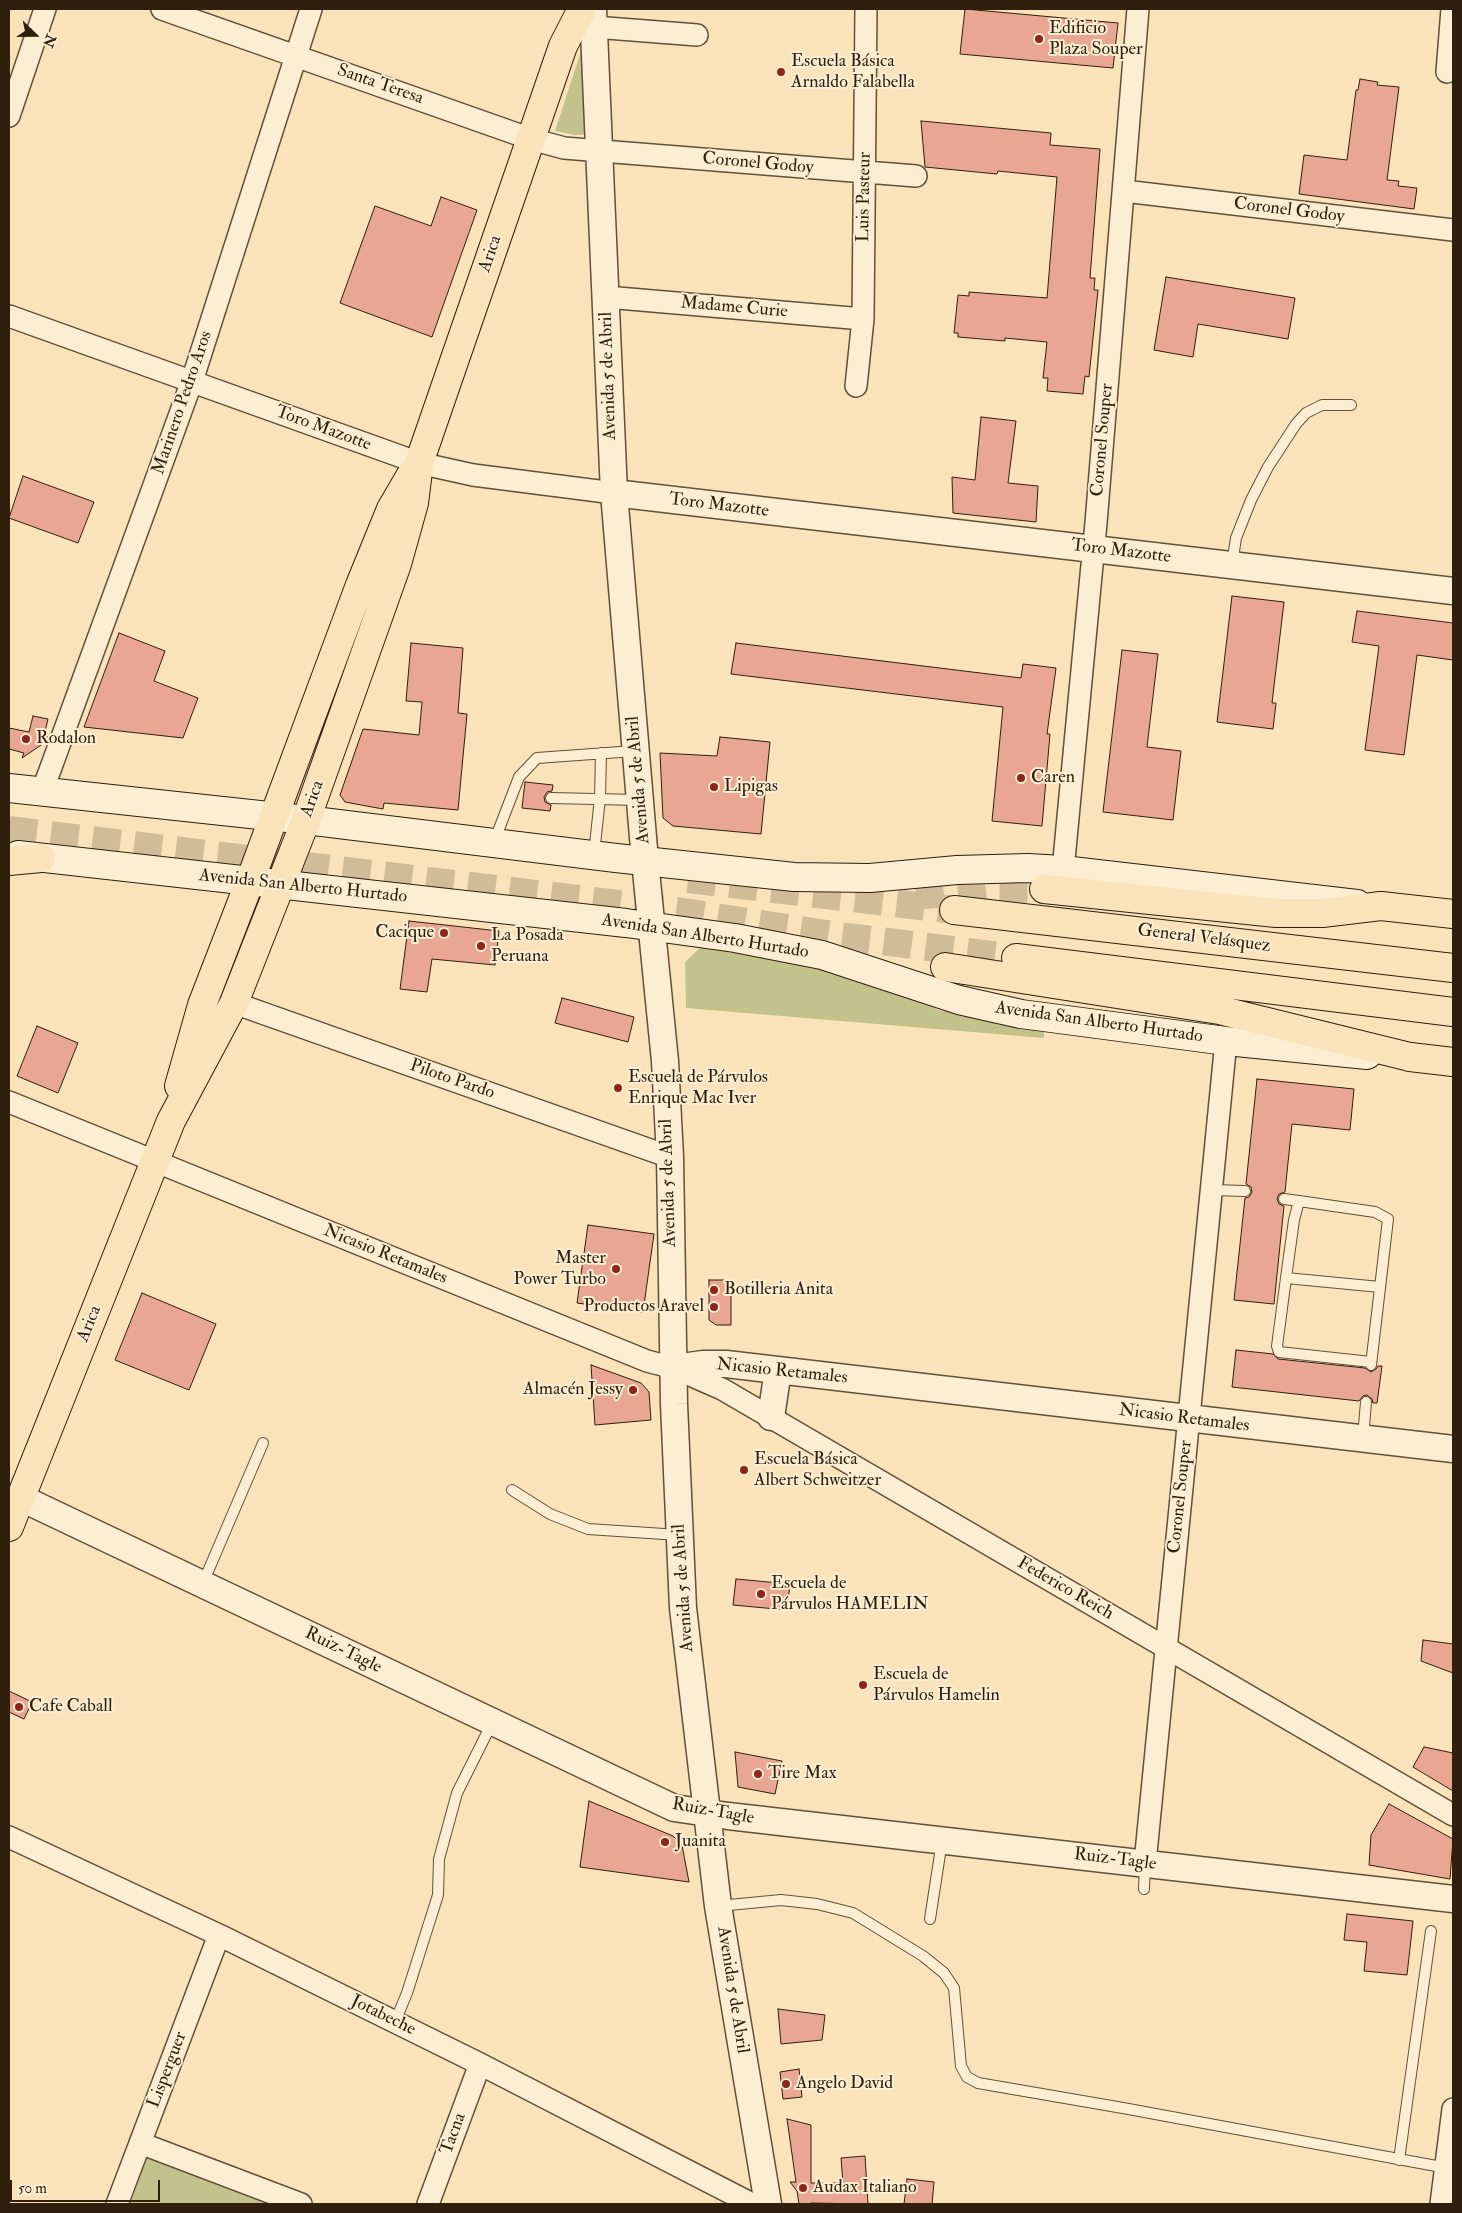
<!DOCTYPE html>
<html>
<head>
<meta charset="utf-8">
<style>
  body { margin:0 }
  #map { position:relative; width:1462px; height:2213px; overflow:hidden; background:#fae3bb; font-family:"IM FELL Double Pica",serif }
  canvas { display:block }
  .frame { position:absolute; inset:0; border:10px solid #2f1f0c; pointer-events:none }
  .north { position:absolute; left:10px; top:10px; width:50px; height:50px; -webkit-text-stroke:4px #fcedd3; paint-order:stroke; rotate:112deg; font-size:14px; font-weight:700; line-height:20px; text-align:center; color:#2f1f0c }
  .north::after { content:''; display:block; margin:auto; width:18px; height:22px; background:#2f1f0c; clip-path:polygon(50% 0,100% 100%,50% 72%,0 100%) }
  .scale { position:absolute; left:10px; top:2180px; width:150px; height:22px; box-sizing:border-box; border:2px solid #2f1f0c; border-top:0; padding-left:6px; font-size:15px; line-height:18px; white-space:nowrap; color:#2f1f0c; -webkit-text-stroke:4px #fcedd3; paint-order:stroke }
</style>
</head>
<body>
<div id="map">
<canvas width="1462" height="2213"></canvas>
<div class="frame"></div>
<div class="north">N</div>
<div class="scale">50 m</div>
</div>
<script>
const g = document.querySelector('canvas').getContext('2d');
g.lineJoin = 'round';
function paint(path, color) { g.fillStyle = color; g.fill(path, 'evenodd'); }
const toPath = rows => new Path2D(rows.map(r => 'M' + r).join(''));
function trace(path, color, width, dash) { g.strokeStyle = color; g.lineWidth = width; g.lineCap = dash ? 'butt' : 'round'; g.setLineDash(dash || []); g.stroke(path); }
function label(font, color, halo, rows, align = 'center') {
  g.font = font + ' "IM FELL Double Pica",serif'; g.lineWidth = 4; g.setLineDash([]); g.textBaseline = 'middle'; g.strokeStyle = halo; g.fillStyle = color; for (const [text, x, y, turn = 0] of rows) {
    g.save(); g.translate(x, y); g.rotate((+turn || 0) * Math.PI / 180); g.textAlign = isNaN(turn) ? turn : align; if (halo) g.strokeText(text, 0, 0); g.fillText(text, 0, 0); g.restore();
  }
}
const green = toPath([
  [587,33,590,134,575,135,555,131],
  [705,943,755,948,900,990,938,1010,1044,1027,1044,1038,686,1008,685,962],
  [148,2154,282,2204,130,2204]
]);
const building = toPath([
  [965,9,1118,23,1113,68,960,54,965,9],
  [1360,79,1378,82,1377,85,1399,87,1387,180,1399,181,1398,186,1417,188,1414,209,1299,194,1304,155,1347,160,1356,90,1358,90,1360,79],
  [921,121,1051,133,1050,145,1100,149,1090,278,1095,278,1094,290,1098,290,1089,377,1085,376,1083,394,1047,391,1048,378,1043,378,1047,342,1005,338,1005,341,958,337,958,333,954,333,958,295,969,296,969,292,1047,298,1057,177,998,171,997,174,925,167,921,121],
  [441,197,477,210,432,337,340,303,375,206,431,226,441,197],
  [1166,277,1295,298,1288,339,1198,324,1193,357,1154,350,1166,277],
  [981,417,1016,421,1008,483,1038,486,1036,522,953,513,952,477,975,480,981,417],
  [23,476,94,502,78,543,9,518,23,476],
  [1232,596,1284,602,1272,703,1276,703,1273,729,1217,722,1232,596],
  [1357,611,1453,623,1453,660,1417,655,1404,755,1365,750,1379,646,1352,642,1357,611],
  [119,633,165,651,154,681,198,698,183,738,84,727,119,633],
  [411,643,463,648,458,713,467,714,458,810,384,803,383,809,345,802,340,795,363,729,419,735,422,702,406,701,411,643],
  [736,643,1021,678,1023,664,1056,668,1047,734,1050,734,1042,826,992,821,1003,707,731,674,736,643],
  [1122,650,1158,654,1147,747,1181,751,1173,820,1103,812,1122,650],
  [33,716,48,719,44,736,49,737,47,741,22,758,24,753,9,749,9,728,29,732,33,716],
  [720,737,770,742,761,834,673,826,663,818,660,753,717,756,720,737],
  [525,782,553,785,552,791,547,792,544,797,545,802,551,805,550,811,522,808,525,782],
  [409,921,499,931,495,965,432,959,427,992,400,989,409,921],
  [562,998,634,1017,628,1042,555,1023,562,998],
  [37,1026,78,1043,58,1093,17,1076,37,1026],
  [1257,1079,1354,1089,1350,1130,1292,1124,1285,1192,1279,1194,1277,1199,1279,1204,1284,1206,1274,1304,1234,1300,1245,1198,1249,1197,1252,1192,1251,1187,1246,1184,1257,1079],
  [588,1225,654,1234,643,1312,577,1303,588,1225],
  [709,1280,731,1280,731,1325,716,1325,709,1320,709,1280],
  [142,1293,216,1324,189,1390,115,1360,142,1293],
  [1236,1350,1273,1354,1278,1359,1365,1368,1371,1372,1376,1369,1378,1366,1382,1366,1377,1403,1373,1403,1372,1399,1367,1395,1363,1396,1359,1401,1232,1387,1236,1350],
  [591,1365,641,1383,649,1392,651,1420,595,1425,591,1365],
  [736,1579,790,1584,787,1610,733,1605,736,1579],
  [1423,1640,1453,1644,1453,1673,1421,1661,1423,1640],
  [9,1691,32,1702,24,1719,9,1712,9,1691],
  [1424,1747,1453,1753,1453,1791,1413,1767,1424,1747],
  [735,1752,782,1761,775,1794,738,1787,735,1752],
  [589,1801,673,1836,682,1845,689,1882,580,1867,589,1801],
  [1389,1804,1453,1839,1450,1879,1369,1865,1371,1835,1389,1804],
  [1347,1914,1413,1921,1407,1975,1364,1971,1367,1942,1344,1940,1347,1914],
  [778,2009,825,2015,822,2040,781,2044,778,2009],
  [799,2069,802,2097,783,2099,780,2072,799,2069],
  [787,2119,811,2125,811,2183,843,2183,841,2158,865,2156,868,2204,811,2203,811,2204,799,2204,797,2191,790,2182,796,2182,787,2119],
  [907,2179,934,2182,932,2204,904,2204,907,2179]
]);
const motorwayTunnel = toPath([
  [9,830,677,911,832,935,1016,958],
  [688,879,954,910],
  [916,896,990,888,1044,889]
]);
const service = toPath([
  [1232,564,1236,538,1251,500,1268,467,1296,424,1306,413,1322,405,1351,405],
  [551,798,639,800],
  [494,842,519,777,537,758,634,751],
  [594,854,600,798,601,753],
  [1212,1190,1245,1191],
  [1284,1199,1299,1201],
  [1286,1278,1277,1346,1279,1352,1371,1362],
  [1371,1365,1388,1219,1375,1212,1299,1201,1294,1220,1286,1278,1380,1287],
  [1363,1438,1366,1402],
  [512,1490,550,1514,588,1529,679,1535],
  [203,1583,263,1443],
  [1144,1889,1145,1864],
  [719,1906,781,1900,817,1904,853,1913,923,1956,944,1973,954,1988,961,2066,967,2077,978,2083,1123,2108,1447,2168],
  [930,1919,942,1841],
  [395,2022,407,1993,438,1895,439,1859,457,1793,492,1723],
  [1399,2160,1431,1931]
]);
const minor = toPath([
  [162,9,531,139,564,148,916,176],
  [594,27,697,35],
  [1447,72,1452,9],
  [9,116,45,9],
  [1124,191,1453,230],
  [606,297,863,319],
  [9,316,419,463,473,475,614,493],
  [856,386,863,319,866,9],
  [42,792,192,381,311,9],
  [1063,870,1096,523,1138,9],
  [234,1003,670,1157],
  [9,1102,647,1361,674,1368,722,1389,1453,1815],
  [9,1837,219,1935,480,2064,752,2204],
  [1145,1863,1226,1041],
  [140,2143,301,2204],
  [117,2204,219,1935],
  [428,2204,480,2064],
  [1441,2204,1453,2109]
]);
const tertiary = toPath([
  [593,9,614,493,645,861,665,1061,670,1157,674,1404,683,1608,718,1906,768,2204],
  [614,493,1453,591],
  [674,1368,703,1364,726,1364,1453,1449],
  [771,1417,778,1370],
  [21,1498,674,1808,728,1816,1453,1899]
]);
const secondary = toPath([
  [9,788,306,820,616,858,794,877,870,878,957,870,1028,868,1063,870,1357,904],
  [18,855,626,923,735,938,822,955,959,1000,1021,1014,1226,1041,1367,1055]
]);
const primary = toPath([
  [1381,906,1453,914],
  [1410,1057,1453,1062],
  [179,1086,202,1005,250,881,360,585,391,509,412,473],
  [9,1527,171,1121,234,1003,306,820,397,564,414,503,419,463,563,46,582,9]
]);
const motorway = toPath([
  [9,861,41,858],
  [1044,889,1276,913,1322,913,1381,906],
  [954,910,1453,968],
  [1016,958,1453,1012],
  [945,967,1219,1010,1410,1057]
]);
const markers = [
  [1039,39,5,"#8f2418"],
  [781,72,5,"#8f2418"],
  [26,739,5,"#8f2418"],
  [1021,778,5,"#8f2418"],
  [714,787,5,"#8f2418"],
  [444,933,5,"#8f2418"],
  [481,946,5,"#8f2418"],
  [618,1088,5,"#8f2418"],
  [616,1269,5,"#8f2418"],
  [714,1290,5,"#8f2418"],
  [714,1307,5,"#8f2418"],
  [633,1390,5,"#8f2418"],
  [744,1470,5,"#8f2418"],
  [761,1594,5,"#8f2418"],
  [863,1685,5,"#8f2418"],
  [19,1707,5,"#8f2418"],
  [758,1774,5,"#8f2418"],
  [665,1842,5,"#8f2418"],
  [786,2084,5,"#8f2418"],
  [803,2188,5,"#8f2418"]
];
const poiNames = [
  ["Edificio",1049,29],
  ["Plaza Souper",1049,50],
  ["Escuela Básica",791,62],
  ["Arnaldo Falabella",791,83],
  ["Rodalon",36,739],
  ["Caren",1031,778],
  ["Lipigas",724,787],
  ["Cacique",434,933,"right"],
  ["La Posada",491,936],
  ["Peruana",491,957],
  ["Escuela de Párvulos",628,1078],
  ["Enrique Mac Iver",628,1099],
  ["Master",606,1259,"right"],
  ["Power Turbo",606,1280,"right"],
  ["Botilleria Anita",724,1290],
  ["Productos Aravel",704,1307,"right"],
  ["Almacén Jessy",623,1390,"right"],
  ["Escuela Básica",754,1460],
  ["Albert Schweitzer",754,1481],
  ["Escuela de",771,1584],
  ["Párvulos HAMELIN",771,1605],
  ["Escuela de",873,1675],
  ["Párvulos Hamelin",873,1696],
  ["Cafe Caball",29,1707],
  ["Tire Max",768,1774],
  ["Juanita",675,1842],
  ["Angelo David",796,2084],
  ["Audax Italiano",813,2188]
];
const streetNames = [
  ["Santa Teresa",380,85,19],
  ["Coronel Godoy",758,164,5],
  ["Luis Pasteur",865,197,-89],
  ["Coronel Godoy",1289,211,7],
  ["Arica",491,254,-71],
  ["Madame Curie",734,308,5],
  ["Avenida 5 de Abril",609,376,-92],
  ["Marinero Pedro Aros",183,403,-71],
  ["Toro Mazotte",323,429,20],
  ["Coronel Souper",1103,440,-85],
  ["Toro Mazotte",719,506,7],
  ["Toro Mazotte",1121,552,7],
  ["Avenida 5 de Abril",639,780,-95],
  ["Arica",313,799,-70],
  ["Avenida San Alberto Hurtado",303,887,6],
  ["Avenida San Alberto Hurtado",705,937,9],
  ["General Velásquez",1204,939,7],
  ["Avenida San Alberto Hurtado",1099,1023,8],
  ["Piloto Pardo",452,1080,19],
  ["Avenida 5 de Abril",669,1183,-92],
  ["Nicasio Retamales",385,1255,22],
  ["Arica",90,1324,-68],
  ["Nicasio Retamales",782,1372,6],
  ["Nicasio Retamales",1184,1419,7],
  ["Coronel Souper",1181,1497,-84],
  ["Avenida 5 de Abril",684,1588,-94],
  ["Federico Reich",1065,1589,30],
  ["Ruiz-Tagle",343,1651,26],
  ["Ruiz-Tagle",713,1812,10],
  ["Ruiz-Tagle",1115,1860,7],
  ["Avenida 5 de Abril",732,1990,81],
  ["Jotabeche",383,2016,26],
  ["Lisperguer",168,2070,-69],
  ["Tacna",454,2134,-70]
];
paint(green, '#c4c28c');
paint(building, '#e9a793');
trace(building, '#2f1f0c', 1);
trace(motorwayTunnel, '#d1bc98', 28, [28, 14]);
trace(service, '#625038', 12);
trace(minor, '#625038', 24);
trace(tertiary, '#625038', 29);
trace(secondary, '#2f1f0c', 30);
trace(primary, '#2f1f0c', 30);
trace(motorway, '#2f1f0c', 30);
trace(service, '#fcedd3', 10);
trace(minor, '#fcedd3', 21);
trace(tertiary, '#fcedd3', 26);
trace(secondary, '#fcedd3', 28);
trace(primary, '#fae3bb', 28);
trace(motorway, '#fae3bb', 28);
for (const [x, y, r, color] of markers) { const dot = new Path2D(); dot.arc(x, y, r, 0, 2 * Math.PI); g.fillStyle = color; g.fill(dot); trace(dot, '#fcedd3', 2); }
label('18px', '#2f1f0c', '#fcedd3', poiNames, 'left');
label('18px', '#2f1f0c', '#fcedd3', streetNames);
</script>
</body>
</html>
